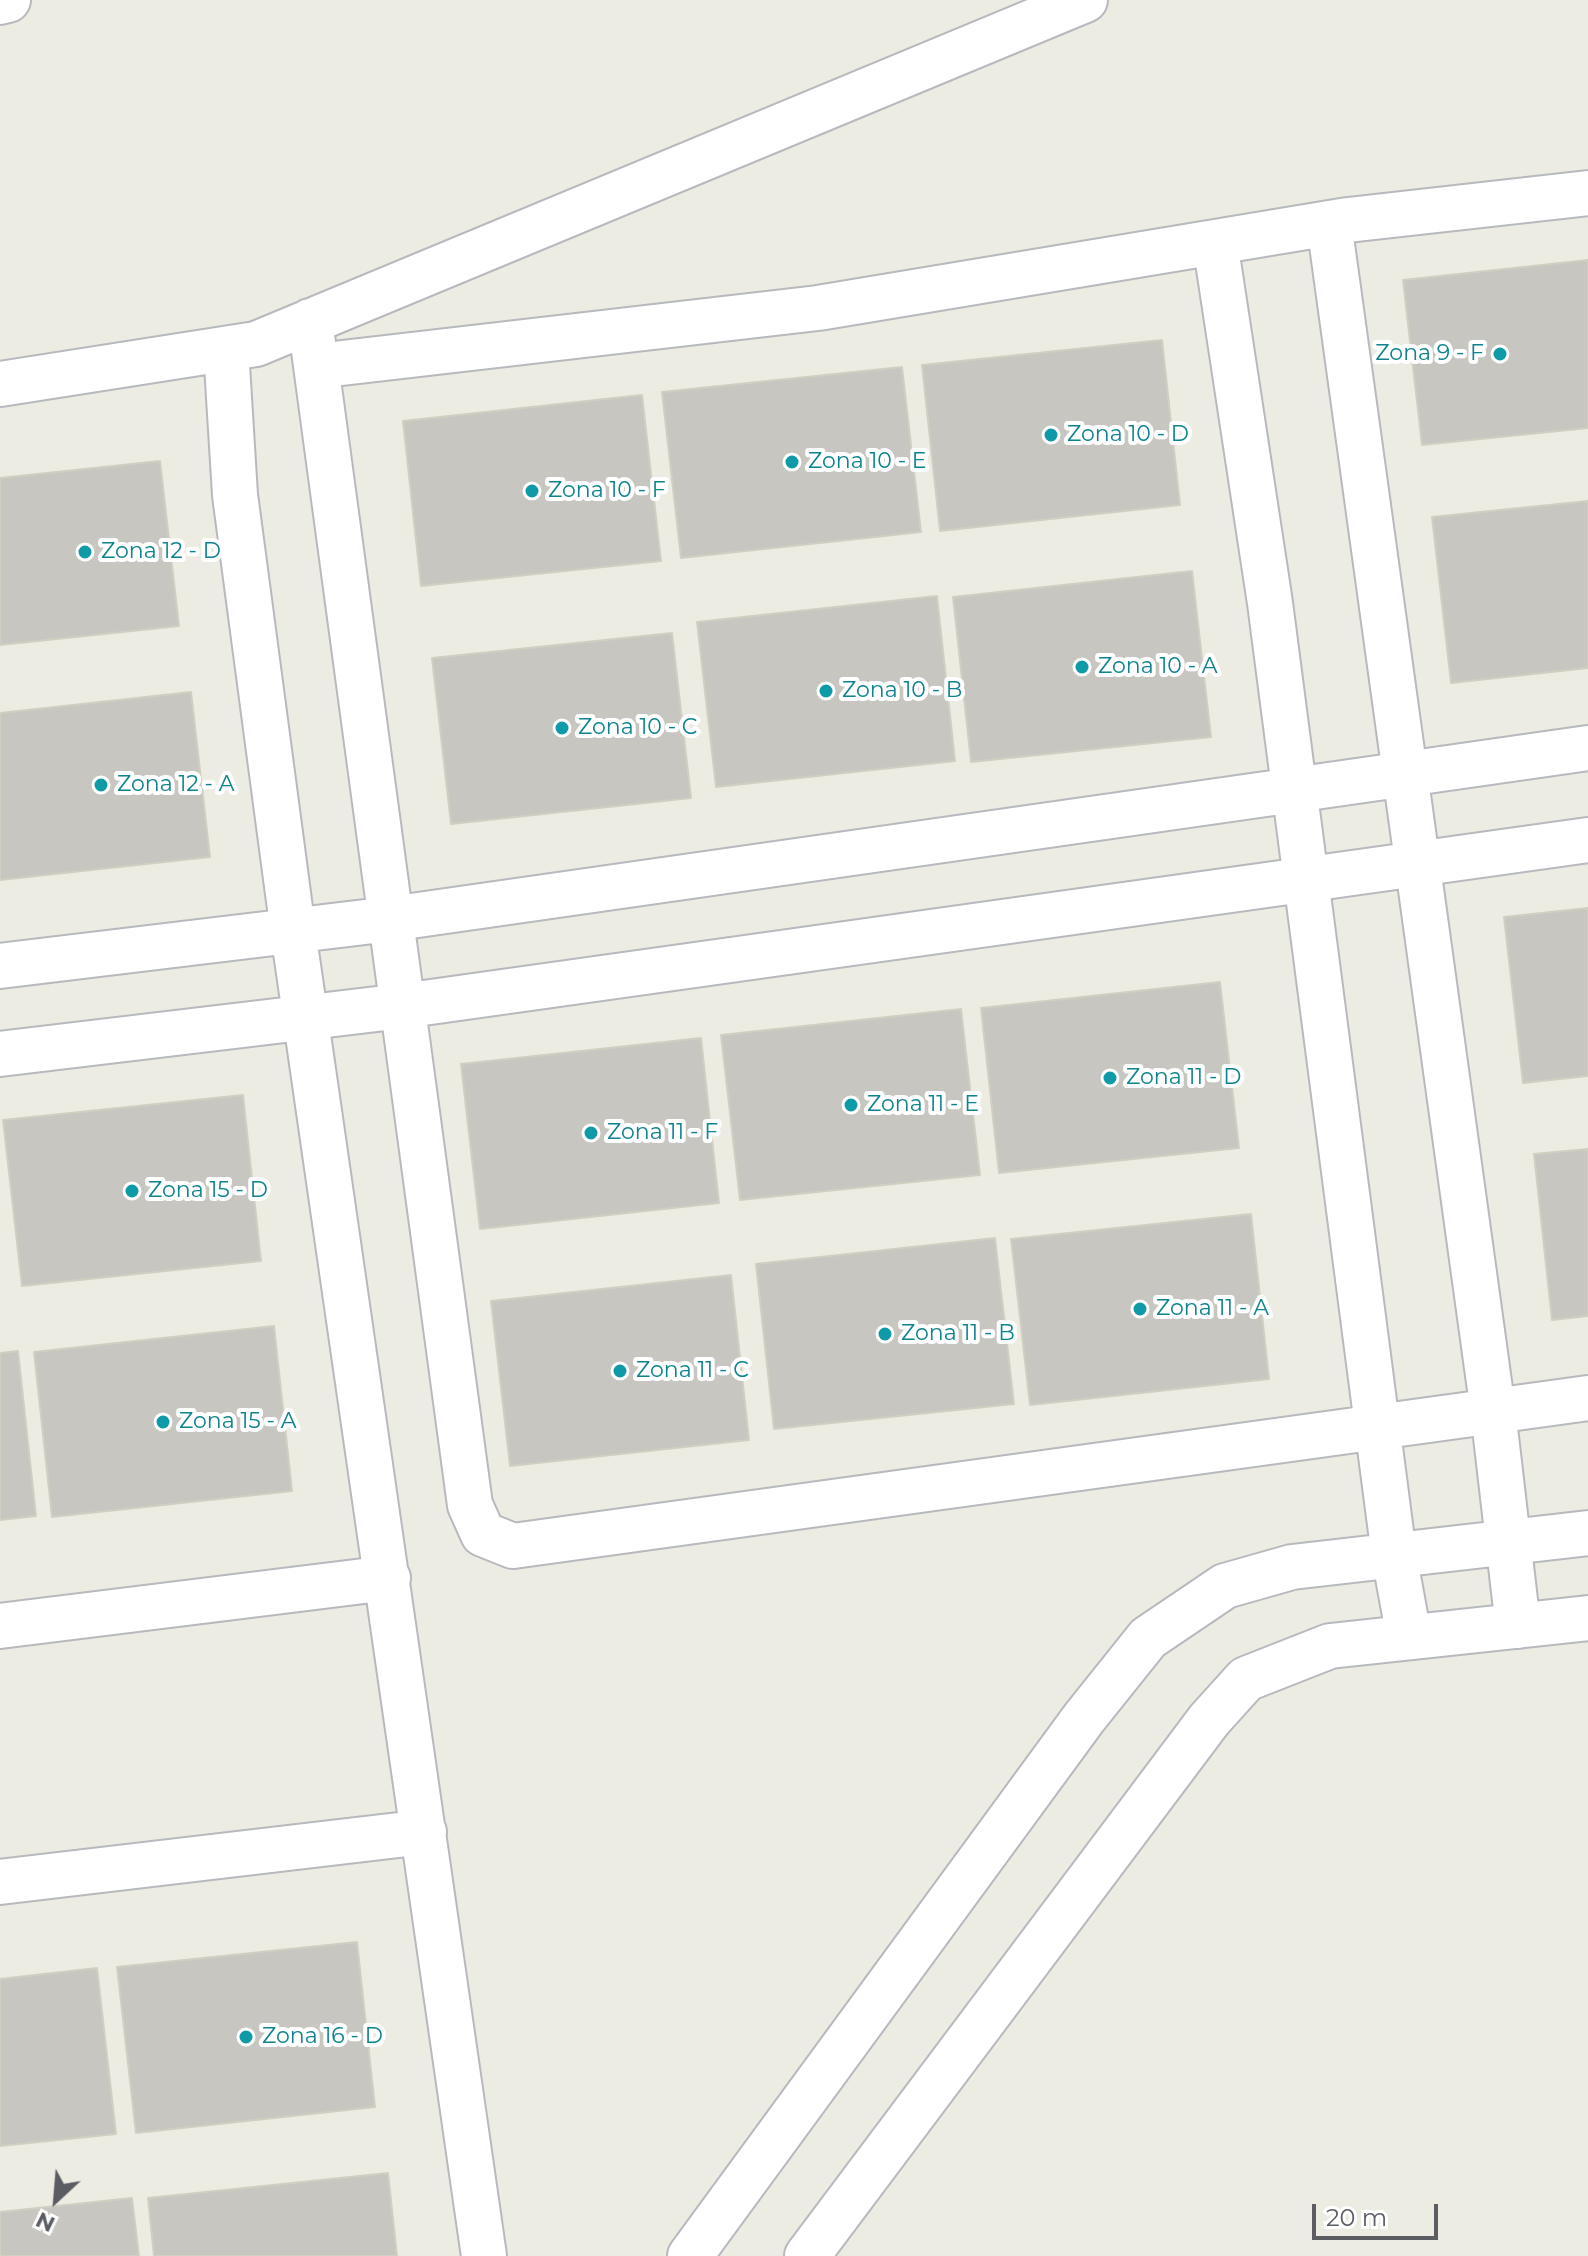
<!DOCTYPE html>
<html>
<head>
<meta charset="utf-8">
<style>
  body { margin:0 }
  #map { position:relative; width:1588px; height:2256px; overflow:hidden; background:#edece3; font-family:Montserrat,sans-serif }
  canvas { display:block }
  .north { position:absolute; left:16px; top:2160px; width:80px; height:80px; -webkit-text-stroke:6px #fff; paint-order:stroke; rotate:206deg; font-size:22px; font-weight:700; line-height:32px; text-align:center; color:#5b5d63 }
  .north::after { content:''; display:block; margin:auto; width:28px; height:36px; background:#5b5d63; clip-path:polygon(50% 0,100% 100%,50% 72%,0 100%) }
  .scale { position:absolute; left:1312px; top:2204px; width:126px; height:36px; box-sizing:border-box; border:4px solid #5b5d63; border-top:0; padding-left:10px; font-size:24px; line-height:28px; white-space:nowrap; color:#5b5d63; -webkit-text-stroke:6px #fff; paint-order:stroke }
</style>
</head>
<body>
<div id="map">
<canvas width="1588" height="2256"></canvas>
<div class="north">N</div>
<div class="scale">20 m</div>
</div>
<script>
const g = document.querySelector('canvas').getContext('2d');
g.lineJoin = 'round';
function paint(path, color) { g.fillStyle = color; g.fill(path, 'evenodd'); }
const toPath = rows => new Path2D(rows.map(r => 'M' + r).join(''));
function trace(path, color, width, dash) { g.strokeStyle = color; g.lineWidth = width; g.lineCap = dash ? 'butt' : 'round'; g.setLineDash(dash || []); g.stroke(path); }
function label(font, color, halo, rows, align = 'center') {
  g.font = font + ' Montserrat,sans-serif'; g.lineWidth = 8; g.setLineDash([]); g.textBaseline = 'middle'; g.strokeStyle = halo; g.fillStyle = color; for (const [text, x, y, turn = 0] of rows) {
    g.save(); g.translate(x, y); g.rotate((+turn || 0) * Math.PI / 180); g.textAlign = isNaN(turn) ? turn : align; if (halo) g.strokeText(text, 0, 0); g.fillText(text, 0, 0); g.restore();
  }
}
const building = toPath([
  [1588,260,1588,428,1422,445,1403,280,1588,260],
  [1162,340,1180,505,940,531,922,365,1162,340],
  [902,367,921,532,681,558,662,392,902,367],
  [642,395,661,561,421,586,403,421,642,395],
  [160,461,179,626,0,645,0,478,160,461],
  [1588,501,1588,668,1451,683,1432,517,1588,501],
  [1192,571,1211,737,971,762,953,597,1192,571],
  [937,596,955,761,716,787,697,622,937,596],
  [672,633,691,798,451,824,432,658,672,633],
  [191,692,210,857,0,880,0,713,191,692],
  [1588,908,1588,1076,1523,1083,1504,917,1588,908],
  [1220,982,1239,1148,999,1173,981,1008,1220,982],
  [961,1009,980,1175,740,1200,721,1035,961,1009],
  [701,1038,719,1203,480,1229,461,1064,701,1038],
  [243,1095,261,1261,22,1286,3,1120,243,1095],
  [1588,1149,1588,1316,1552,1320,1534,1154,1588,1149],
  [1251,1214,1269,1379,1030,1405,1011,1239,1251,1214],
  [995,1238,1014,1404,774,1429,756,1264,995,1238],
  [731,1275,749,1440,510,1466,491,1301,731,1275],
  [274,1326,292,1491,52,1517,34,1352,274,1326],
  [18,1351,36,1516,0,1520,0,1353,18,1351],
  [357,1942,375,2107,136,2133,117,1967,357,1942],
  [97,1968,116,2134,0,2146,0,1979,97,1968],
  [388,2173,397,2256,154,2256,148,2198,388,2173],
  [132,2198,139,2256,0,2256,0,2212,132,2198]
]);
const street = toPath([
  [0,2,8,0],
  [1329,223,1493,1411,1518,1626],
  [1215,242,1270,603,1394,1555,1409,1637],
  [310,321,470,1505,483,1534,513,1546,1588,1398],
  [226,349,235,495,293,931,484,2256],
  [316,366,818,308,1348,220,1588,193],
  [0,384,256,344,1085,0],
  [0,966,390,919,1588,748],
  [0,1054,402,1006,1588,840],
  [0,1626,388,1578],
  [0,1882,424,1832],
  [690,2256,1084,1718,1148,1638,1225,1586,1292,1567,1588,1533],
  [807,2256,1209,1720,1246,1679,1330,1646,1588,1618]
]);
const markers = [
  [1500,354,8,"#0f9aa8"],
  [1051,435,8,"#0f9aa8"],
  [792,462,8,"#0f9aa8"],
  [532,491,8,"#0f9aa8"],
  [85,552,8,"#0f9aa8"],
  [1082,667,8,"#0f9aa8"],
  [826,691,8,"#0f9aa8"],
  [562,728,8,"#0f9aa8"],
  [101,785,8,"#0f9aa8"],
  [1110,1078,8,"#0f9aa8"],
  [851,1105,8,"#0f9aa8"],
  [591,1133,8,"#0f9aa8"],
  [132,1191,8,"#0f9aa8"],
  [1140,1309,8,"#0f9aa8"],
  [885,1334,8,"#0f9aa8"],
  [620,1371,8,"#0f9aa8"],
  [163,1422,8,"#0f9aa8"],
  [246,2037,8,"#0f9aa8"]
];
const cultureNames = [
  ["Zona 9 - F",1484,354,"right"],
  ["Zona 10 - D",1067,435],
  ["Zona 10 - E",808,462],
  ["Zona 10 - F",548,491],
  ["Zona 12 - D",101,552],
  ["Zona 10 - A",1098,667],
  ["Zona 10 - B",842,691],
  ["Zona 10 - C",578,728],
  ["Zona 12 - A",117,785],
  ["Zona 11 - D",1126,1078],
  ["Zona 11 - E",867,1105],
  ["Zona 11 - F",607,1133],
  ["Zona 15 - D",148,1191],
  ["Zona 11 - A",1156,1309],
  ["Zona 11 - B",901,1334],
  ["Zona 11 - C",636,1371],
  ["Zona 15 - A",179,1422],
  ["Zona 16 - D",262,2037]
];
paint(building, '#c8c6c0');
trace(building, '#d1cfc1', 2);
trace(street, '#b8b9be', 48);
trace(street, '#fff', 44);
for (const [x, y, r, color] of markers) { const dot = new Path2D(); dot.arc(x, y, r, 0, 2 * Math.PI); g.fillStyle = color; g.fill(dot); trace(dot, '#fff', 3); }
label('22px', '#0d838f', '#fff', cultureNames, 'left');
</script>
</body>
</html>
